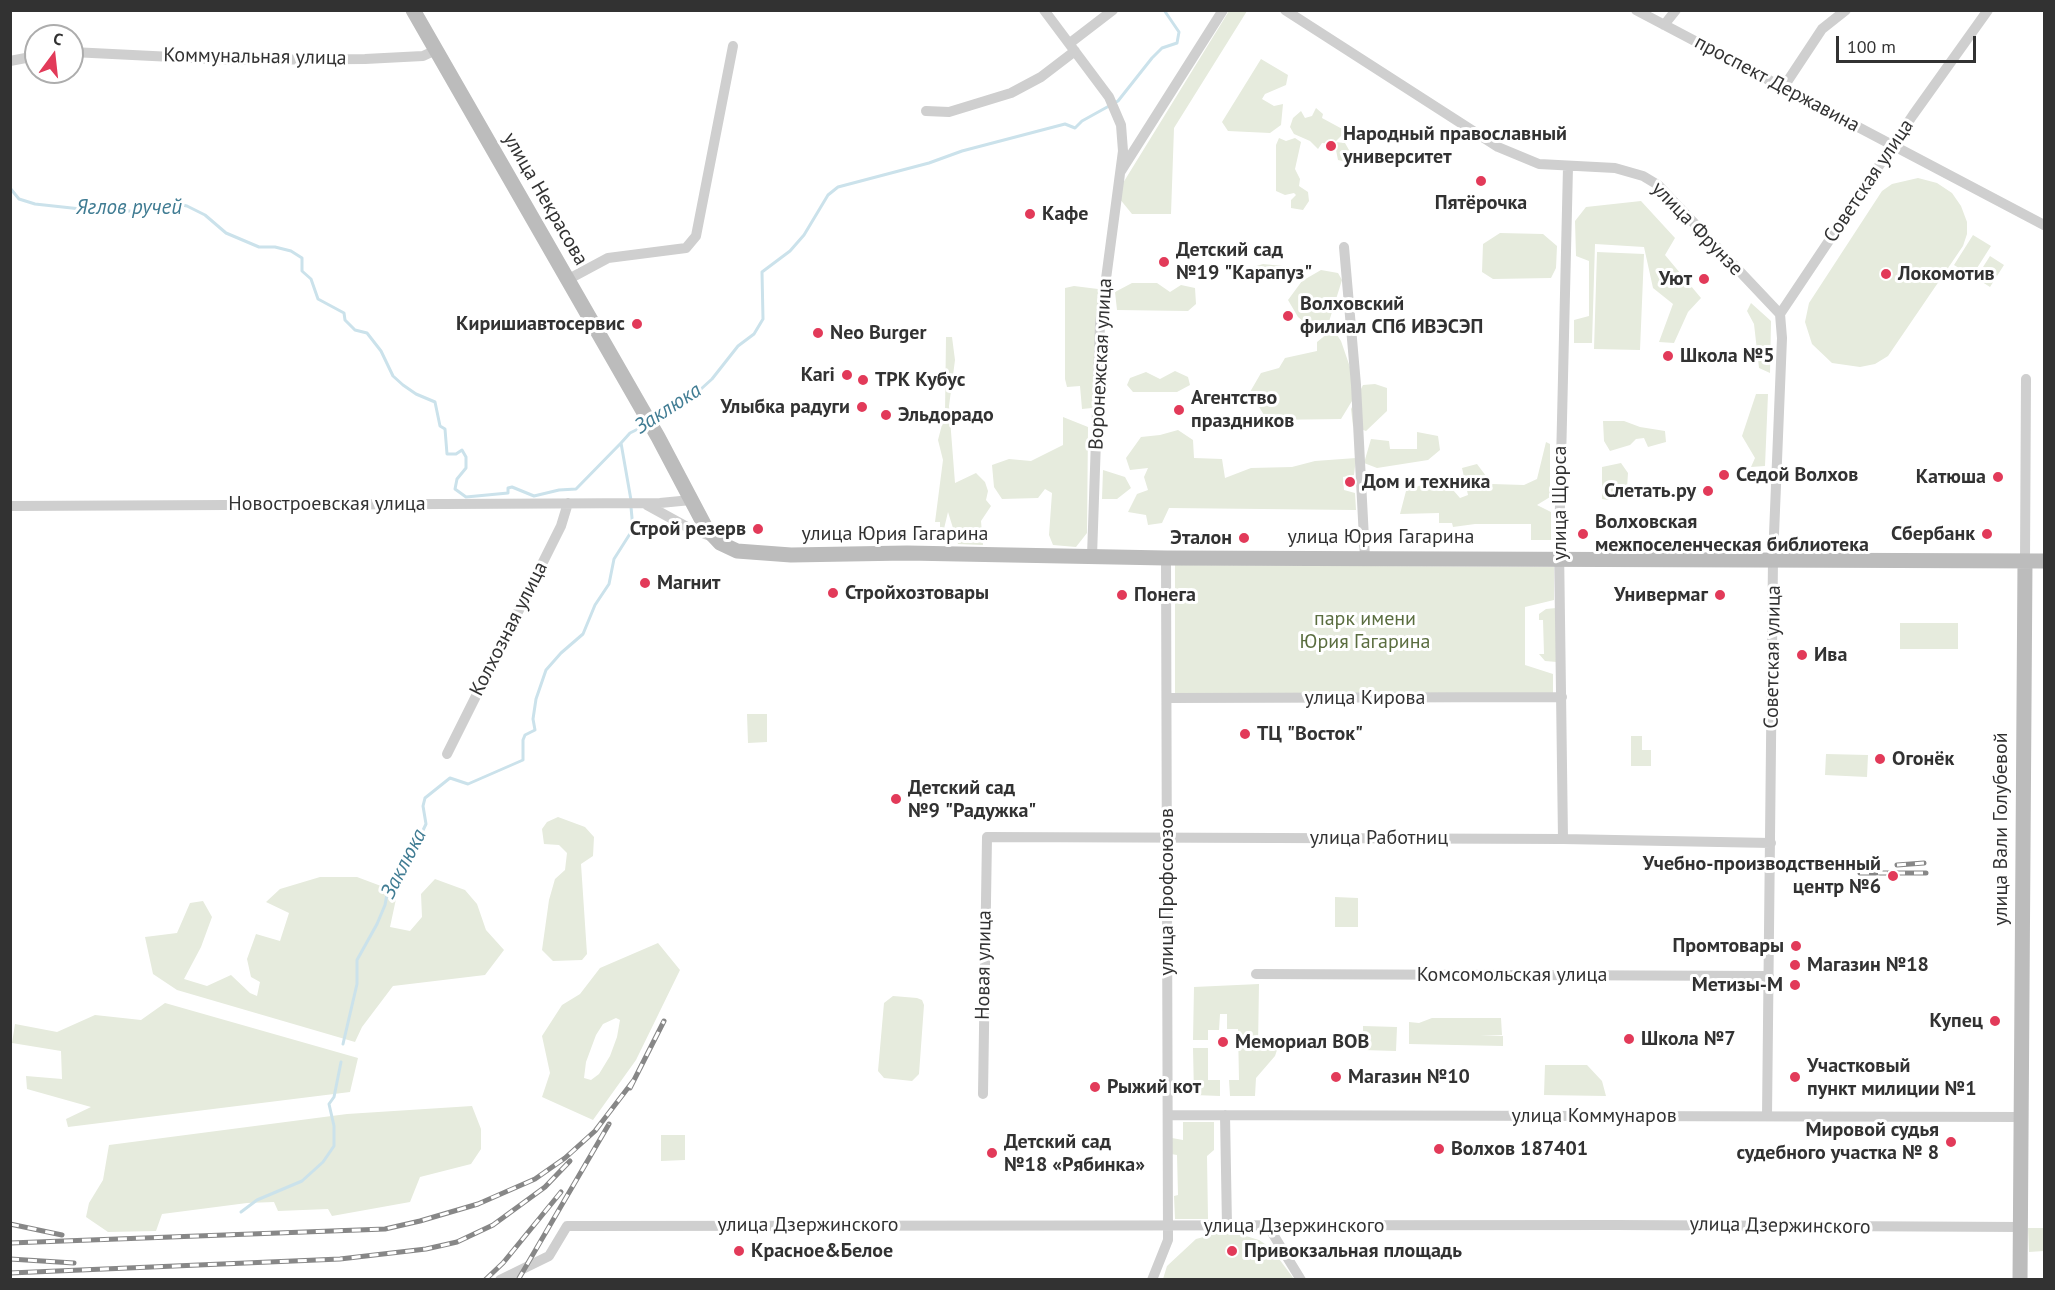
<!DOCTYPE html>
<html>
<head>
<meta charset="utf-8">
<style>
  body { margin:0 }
  #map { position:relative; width:2055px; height:1290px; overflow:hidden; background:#fff; font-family:"PT Sans",sans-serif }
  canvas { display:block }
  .frame { position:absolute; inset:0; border:12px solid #323232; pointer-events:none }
  .north { position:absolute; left:24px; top:24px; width:60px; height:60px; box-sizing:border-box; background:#fff; border:2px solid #adadad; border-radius:50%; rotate:15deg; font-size:16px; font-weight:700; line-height:24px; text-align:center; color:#323232 }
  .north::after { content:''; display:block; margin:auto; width:21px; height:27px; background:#e23a59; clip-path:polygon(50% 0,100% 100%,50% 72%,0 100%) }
  .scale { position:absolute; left:1836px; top:36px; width:140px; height:27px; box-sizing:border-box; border:3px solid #323232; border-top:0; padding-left:8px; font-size:18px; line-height:21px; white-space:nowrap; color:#323232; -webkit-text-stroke:4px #fff; paint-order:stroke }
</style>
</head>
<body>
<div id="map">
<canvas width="2055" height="1290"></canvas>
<div class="frame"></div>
<div class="north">С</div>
<div class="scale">100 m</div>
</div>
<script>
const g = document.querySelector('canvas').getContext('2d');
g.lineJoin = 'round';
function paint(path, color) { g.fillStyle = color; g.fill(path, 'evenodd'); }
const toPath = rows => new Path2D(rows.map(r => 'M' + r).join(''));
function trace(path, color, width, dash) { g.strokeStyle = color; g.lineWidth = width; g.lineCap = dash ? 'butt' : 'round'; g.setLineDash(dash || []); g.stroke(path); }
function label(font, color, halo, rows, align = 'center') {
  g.font = font + ' "PT Sans",sans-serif'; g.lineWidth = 6; g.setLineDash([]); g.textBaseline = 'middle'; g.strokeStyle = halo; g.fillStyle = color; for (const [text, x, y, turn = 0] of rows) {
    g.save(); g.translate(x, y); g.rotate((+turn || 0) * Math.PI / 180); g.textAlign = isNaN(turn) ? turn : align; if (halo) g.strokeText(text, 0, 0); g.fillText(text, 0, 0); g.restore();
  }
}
const green = toPath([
  [1229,11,1247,11,1174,128,1171,214,1132,214,1119,198,1123,183],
  [1261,59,1288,75,1286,85,1265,94,1262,99,1274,106,1283,104,1281,125,1270,133,1228,131,1222,122],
  [1316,108,1323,114,1322,118,1346,131,1335,142,1345,143,1353,157,1346,162,1338,160,1336,150,1331,144,1322,143,1318,149,1310,141,1294,134,1290,127,1293,118,1301,111,1305,118,1312,116],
  [1279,138,1286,141,1295,138,1301,142,1295,169,1300,179,1299,186,1308,192,1309,201,1303,210,1291,208,1291,200,1296,195,1294,193,1285,195,1276,191,1276,145],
  [1918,178,1937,183,1952,193,1961,206,1967,222,1967,234,1963,246,1888,356,1875,364,1860,367,1832,363,1812,344,1805,322,1809,303,1882,191,1892,184],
  [1641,201,1675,238,1665,255,1701,298,1688,312,1674,343,1659,342,1673,304,1653,288,1644,247,1595,244,1592,343,1574,343,1574,320,1589,316,1589,261,1576,256,1575,221,1586,207],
  [1500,233,1543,234,1557,246,1556,268,1551,278,1493,279,1482,272,1483,244],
  [1973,235,1991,246,1972,276,1954,265],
  [1597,252,1644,254,1640,350,1594,349],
  [1990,256,2004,265,1990,287,1976,278],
  [1263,264,1283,266,1297,268,1292,278,1272,281,1252,276,1253,267],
  [1321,270,1338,273,1342,280,1327,328,1316,332,1298,317,1288,300,1302,281],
  [1132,283,1157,283,1170,292,1181,285,1195,288,1196,304,1188,311,1117,310,1115,292],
  [1074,286,1098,289,1100,292,1092,408,1082,409,1080,386,1067,387,1065,379,1065,288],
  [1751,303,1771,321,1770,373,1759,368,1754,324,1747,311],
  [1333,329,1341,341,1352,373,1352,401,1341,419,1267,420,1250,392,1261,373,1279,368,1285,358,1317,351,1317,342],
  [946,337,952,337,955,360,949,406,955,483,976,473,985,482,988,491,986,500,991,506,981,521,983,545,958,544,948,512,943,533,940,535,940,522,935,522,943,460,938,440,945,413],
  [1175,371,1188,377,1190,385,1177,392,1133,392,1127,385,1130,378,1146,372,1160,379],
  [1375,384,1387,388,1387,411,1366,431,1353,426,1351,409,1363,385],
  [1756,394,1768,394,1765,466,1751,467,1755,458,1742,436],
  [1063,417,1088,427,1087,533,1076,547,1053,545,1049,535,1052,493,1045,489,1038,498,1002,499,994,487,992,465,1009,459,1031,461,1063,445],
  [1603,421,1624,421,1640,427,1665,431,1666,442,1648,447,1644,438,1636,439,1630,445,1610,451,1604,441],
  [1178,430,1193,440,1194,458,1222,459,1225,478,1251,468,1292,467,1315,461,1356,458,1354,475,1343,477,1344,490,1355,493,1356,510,1169,508,1162,523,1148,525,1146,515,1128,512,1137,494,1148,490,1144,477,1148,468,1130,470,1126,458,1141,437,1160,435],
  [1417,432,1438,436,1440,450,1428,460,1377,468,1364,463,1371,439,1389,441,1390,449,1417,449],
  [1546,442,1550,444,1550,497,1537,505,1551,512,1551,540,1531,540,1531,524,1475,524,1453,527,1452,523,1439,523,1439,513,1400,514,1406,491,1432,481,1447,483,1460,498,1468,495,1462,468,1477,464,1492,484,1524,485,1537,479],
  [1621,463,1628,473,1627,488,1608,500,1602,499,1602,467],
  [1103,470,1125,477,1131,488,1117,499,1102,499],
  [1175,565,1554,567,1554,600,1525,607,1525,665,1553,674,1553,695,1175,697],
  [1556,608,1557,662,1545,661,1539,654,1544,654,1543,620,1539,620,1539,614,1546,609],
  [1900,623,1958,623,1958,649,1900,649],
  [747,714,767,714,767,742,748,743],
  [1631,736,1642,736,1642,750,1651,750,1651,766,1631,766],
  [1826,754,1868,755,1867,777,1825,775],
  [558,817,585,827,594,837,593,856,581,864,587,954,582,960,553,961,542,950,549,900,555,879,565,870,567,853,559,845,544,844,542,829,547,822],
  [320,877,357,877,381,886,399,885,390,927,410,931,422,917,421,894,435,879,465,890,477,904,486,930,504,950,485,975,393,986,362,1027,355,1042,177,990,153,974,145,937,177,933,190,903,203,901,212,917,201,947,184,979,207,986,231,975,250,993,257,996,260,982,251,977,247,959,256,934,280,941,289,913,266,902,280,889],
  [1335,897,1358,898,1358,927,1335,927],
  [658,943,680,970,636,1060,593,1120,542,1097,550,1073,542,1036,562,1005,580,994,600,968],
  [616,1018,620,1020,617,1037,610,1056,599,1074,591,1080,584,1078,586,1062,596,1035,603,1024],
  [1259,984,1258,1046,1278,1047,1275,1056,1256,1078,1255,1096,1230,1096,1229,1080,1239,1080,1238,1029,1227,1029,1227,1014,1220,1014,1219,1030,1208,1030,1208,1040,1193,1040,1194,987],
  [893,996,917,998,922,1000,924,1005,919,1074,912,1081,884,1078,878,1071,884,1003],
  [165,1003,358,1058,350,1092,68,1127,66,1119,91,1107,27,1089,26,1076,62,1079,61,1051,12,1043,15,1024,57,1032,95,1015,141,1020],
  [1432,1018,1501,1018,1502,1035,1480,1035,1503,1036,1503,1046,1409,1044,1409,1022,1419,1023],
  [1363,1026,1397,1027,1396,1051,1363,1050],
  [1193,1048,1208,1048,1208,1080,1220,1080,1220,1096,1194,1095],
  [1545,1065,1587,1065,1602,1081,1606,1096,1544,1095],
  [472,1106,481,1129,481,1149,471,1164,420,1177,410,1202,332,1216,328,1209,278,1211,274,1202,247,1203,162,1214,156,1231,108,1232,86,1217,89,1203,103,1180,109,1145,347,1114],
  [1183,1122,1214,1122,1214,1150,1207,1156,1208,1219,1175,1219,1174,1196,1178,1195,1177,1155,1171,1154,1172,1138,1183,1140],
  [661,1135,685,1135,685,1160,661,1161],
  [2028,1228,2044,1228,2044,1251,2029,1252],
  [1218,1233,1236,1233,1259,1240,1271,1248,1294,1279,1163,1279,1167,1266,1196,1239]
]);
const stream = toPath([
  [10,188,19,199,35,204,90,210,99,205,123,211,143,211,174,203,187,206,205,215,226,233,259,247,275,247,291,251,302,258,302,271,311,279,318,299,344,313,345,320,355,330,367,333,381,351,393,376,403,385,416,394,435,402,440,426,445,429,447,454,456,454,462,450,466,457,466,468,457,479,455,489,466,497,508,493,508,488,512,487,534,496,559,490,576,489,621,443],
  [655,421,690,399,712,379,738,346,754,334,763,319,762,272,790,251,804,235,828,195,838,187,929,163,962,151,1065,124,1075,128,1082,121,1118,101,1152,58,1162,48,1177,43,1179,32,1164,10],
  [631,500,621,443,630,433,646,425],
  [343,1044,357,984,357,960,377,924,385,905,388,889,416,845,426,824,423,806,425,798,450,778,468,784,523,760,523,740,525,735,535,730,533,719,536,699,546,670,561,653,583,634,595,605,609,584,614,559,633,529,631,507],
  [241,1212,257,1200,302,1181,323,1162,334,1146,334,1126,329,1104,334,1097,341,1062]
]);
const minor = toPath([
  [1044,10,1109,97,1121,125,1123,151,1100,324,1092,556],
  [1285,10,1498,147,1539,164,1615,168,1643,176,1658,185,1780,314],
  [1636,10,2044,225],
  [1664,25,1676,10],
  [1070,43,1113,10],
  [72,52,233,60,365,59,423,56,436,50],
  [10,61,36,56],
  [1783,88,1822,29,1846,10],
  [926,111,949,112,1011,93,1041,77,1075,51],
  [1121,171,1223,10],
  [1344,247,1356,385,1365,558],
  [567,280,608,258,686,248,696,236,733,46],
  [647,505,687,527,713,537],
  [10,506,660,503,691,500],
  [2025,561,2026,379],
  [1167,698,1562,697],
  [447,754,561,526,568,503],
  [1563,839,1559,546,1568,167],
  [1256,974,1769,976],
  [983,1094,987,837,1563,839,1771,843],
  [1168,1115,2021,1117],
  [1225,1115,1227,1226],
  [1767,1116,1773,559,1782,338,1780,314,1913,115,1988,10],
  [1268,1226,1301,1280],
  [500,1280,549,1256,567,1226,1616,1225,2020,1227],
  [1152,1280,1168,1240,1166,558]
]);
const secondary = toPath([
  [413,10,658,437,706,528,720,543,737,551,791,555,907,553,1166,558,2044,561],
  [2020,1280,2025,561]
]);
const rail = toPath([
  [1897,865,1924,863],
  [1860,873,1926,873],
  [630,1088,664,1021],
  [10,1224,62,1235],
  [10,1243,385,1229,420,1221,478,1204,535,1179,565,1158,595,1131,634,1080],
  [10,1259,74,1263],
  [10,1273,340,1259,426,1249,457,1242,493,1225,545,1187,570,1161],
  [485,1280,503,1263,561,1192],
  [518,1280,609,1124]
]);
const markers = [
  [1331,146,6,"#e23a59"],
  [1481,181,6,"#e23a59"],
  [1030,214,6,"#e23a59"],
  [1164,262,6,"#e23a59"],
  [1886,274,6,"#e23a59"],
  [1704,279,6,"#e23a59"],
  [1288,316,6,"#e23a59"],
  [637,324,6,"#e23a59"],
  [818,333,6,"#e23a59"],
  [1668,356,6,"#e23a59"],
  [847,375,6,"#e23a59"],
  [863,380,6,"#e23a59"],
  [862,407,6,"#e23a59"],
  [1179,410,6,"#e23a59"],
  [886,415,6,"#e23a59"],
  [1724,475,6,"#e23a59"],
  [1998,477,6,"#e23a59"],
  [1350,482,6,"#e23a59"],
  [1708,491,6,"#e23a59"],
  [758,529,6,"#e23a59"],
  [1583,534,6,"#e23a59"],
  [1987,534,6,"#e23a59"],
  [1244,538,6,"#e23a59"],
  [645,583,6,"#e23a59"],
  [833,593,6,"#e23a59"],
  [1122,595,6,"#e23a59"],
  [1720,595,6,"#e23a59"],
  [1802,655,6,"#e23a59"],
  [1245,734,6,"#e23a59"],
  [1880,759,6,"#e23a59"],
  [896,799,6,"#e23a59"],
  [1893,876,6,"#e23a59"],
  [1796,946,6,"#e23a59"],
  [1795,965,6,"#e23a59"],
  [1795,985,6,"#e23a59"],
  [1995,1021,6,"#e23a59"],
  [1629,1039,6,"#e23a59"],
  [1223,1042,6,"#e23a59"],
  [1336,1077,6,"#e23a59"],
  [1795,1077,6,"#e23a59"],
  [1095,1087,6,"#e23a59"],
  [1951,1142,6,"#e23a59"],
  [1439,1149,6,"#e23a59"],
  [992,1153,6,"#e23a59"],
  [739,1251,6,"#e23a59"],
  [1232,1251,6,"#e23a59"]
];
const streetNames = [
  ["Коммунальная улица",255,57,1],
  ["проспект Державина",1777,84,28],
  ["Советская улица",1869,181,-56],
  ["улица Некрасова",545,199,60],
  ["улица Фрунзе",1697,229,46],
  ["Воронежская улица",1101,364,-87],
  ["улица Щорса",1560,503,-90],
  ["Новостроевская улица",327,504],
  ["улица Юрия Гагарина",895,534],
  ["улица Юрия Гагарина",1381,537],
  ["Колхозная улица",509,629,-63],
  ["Советская улица",1773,657,-89],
  ["улица Кирова",1365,698],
  ["улица Вали Голубевой",2001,829,-90],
  ["улица Работниц",1379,838],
  ["улица Профсоюзов",1167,892,-90],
  ["Новая улица",984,965,-89],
  ["Комсомольская улица",1512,975],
  ["улица Коммунаров",1594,1116],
  ["улица Дзержинского",808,1225],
  ["улица Дзержинского",1294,1226],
  ["улица Дзержинского",1780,1226,1]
];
const poiNames = [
  ["Народный православный",1343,134],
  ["университет",1343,157],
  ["Пятёрочка",1481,203,"center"],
  ["Кафе",1042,214],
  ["Детский сад",1176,250],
  ["№19 \"Карапуз\"",1176,273],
  ["Локомотив",1898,274],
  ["Уют",1692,279,"right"],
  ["Волховский",1300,304],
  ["филиал СПб ИВЭСЭП",1300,327],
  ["Киришиавтосервис",625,324,"right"],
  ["Neo Burger",830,333],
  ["Школа №5",1680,356],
  ["Kari",835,375,"right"],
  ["ТРК Кубус",875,380],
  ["Агентство",1191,398],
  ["праздников",1191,421],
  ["Улыбка радуги",850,407,"right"],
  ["Эльдорадо",898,415],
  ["Седой Волхов",1736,475],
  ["Катюша",1986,477,"right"],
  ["Дом и техника",1362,482],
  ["Слетать.ру",1696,491,"right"],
  ["Волховская",1595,522],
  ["межпоселенческая библиотека",1595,545],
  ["Строй резерв",746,529,"right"],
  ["Сбербанк",1975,534,"right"],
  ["Эталон",1232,538,"right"],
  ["Магнит",657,583],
  ["Стройхозтовары",845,593],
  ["Понега",1134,595],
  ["Универмаг",1708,595,"right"],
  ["Ива",1814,655],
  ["ТЦ \"Восток\"",1257,734],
  ["Огонёк",1892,759],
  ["Детский cад",908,788],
  ["№9 \"Радужка\"",908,811],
  ["Учебно-производственный",1881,864,"right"],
  ["центр №6",1881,887,"right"],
  ["Промтовары",1784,946,"right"],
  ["Магазин №18",1807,965],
  ["Метизы-М",1783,985,"right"],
  ["Купец",1983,1021,"right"],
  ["Школа №7",1641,1039],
  ["Мемориал ВОВ",1235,1042],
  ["Участковый",1807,1066],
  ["пункт милиции №1",1807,1089],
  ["Магазин №10",1348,1077],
  ["Рыжий кот",1107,1087],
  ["Мировой судья",1939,1130,"right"],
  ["судебного участка № 8",1939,1153,"right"],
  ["Детский сад",1004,1142],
  ["№18 «Рябинка»",1004,1165],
  ["Волхов 187401",1451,1149],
  ["Красное&Белое",751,1251],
  ["Привокзальная площадь",1244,1251]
];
const parkNames = [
  ["парк имени",1365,619],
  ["Юрия Гагарина",1365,642]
];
const waterNames = [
  ["Яглов ручей",129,208],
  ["Заклюка",668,409,-33],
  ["Заклюка",404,864,-63]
];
paint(green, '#e6ebdd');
trace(stream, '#cbe2eb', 3);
trace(minor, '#cfcfcf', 10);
trace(secondary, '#bcbcbc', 15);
trace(rail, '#878787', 5);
trace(rail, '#fff', 3, [9]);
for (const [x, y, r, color] of markers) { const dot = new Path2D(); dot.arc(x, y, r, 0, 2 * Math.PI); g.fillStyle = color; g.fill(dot); trace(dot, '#fff', 2); }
label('20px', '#323232', '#fff', streetNames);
label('bold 20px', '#323232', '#fff', poiNames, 'left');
label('20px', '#5a6d3f', '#fff', parkNames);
label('italic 21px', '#407c93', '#fff', waterNames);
</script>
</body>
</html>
